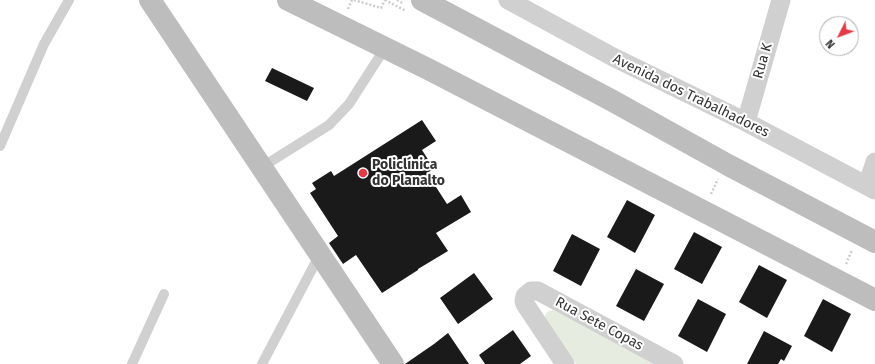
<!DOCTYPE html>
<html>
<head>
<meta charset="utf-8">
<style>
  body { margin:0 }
  #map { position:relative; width:875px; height:364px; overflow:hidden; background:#fff; font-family:"Fira Sans",sans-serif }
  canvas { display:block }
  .north { position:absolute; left:819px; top:16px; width:40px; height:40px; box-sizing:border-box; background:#fff; border:1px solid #adadad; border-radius:50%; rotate:228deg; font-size:11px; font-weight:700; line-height:16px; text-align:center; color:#333 }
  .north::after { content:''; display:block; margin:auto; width:14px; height:18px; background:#e63946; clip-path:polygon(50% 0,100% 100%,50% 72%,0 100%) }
</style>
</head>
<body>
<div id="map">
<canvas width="875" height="364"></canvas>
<div class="north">N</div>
</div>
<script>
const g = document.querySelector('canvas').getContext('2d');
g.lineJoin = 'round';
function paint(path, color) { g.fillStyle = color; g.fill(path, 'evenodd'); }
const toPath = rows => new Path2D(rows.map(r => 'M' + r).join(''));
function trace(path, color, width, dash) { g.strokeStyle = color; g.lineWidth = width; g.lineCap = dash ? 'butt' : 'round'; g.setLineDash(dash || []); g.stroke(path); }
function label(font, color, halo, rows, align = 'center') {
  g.font = font + ' "Fira Sans",sans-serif'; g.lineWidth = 4; g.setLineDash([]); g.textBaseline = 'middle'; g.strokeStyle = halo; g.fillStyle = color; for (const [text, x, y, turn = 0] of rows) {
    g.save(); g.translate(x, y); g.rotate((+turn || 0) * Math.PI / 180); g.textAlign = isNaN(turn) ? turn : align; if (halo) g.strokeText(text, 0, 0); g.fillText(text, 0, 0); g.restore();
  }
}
const green = toPath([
  [553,310,661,364,576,364,545,318,546,313,549,311]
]);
const building = toPath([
  [272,68,314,88,307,101,265,81],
  [422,120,436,141,422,150,434,169,427,173,447,204,461,195,471,212,436,233,448,251,418,269,418,270,382,293,356,255,343,264,329,243,338,236,310,193,316,189,312,183,331,171,334,176],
  [627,200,655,215,635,253,607,237],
  [694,232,722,247,702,284,674,269],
  [572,234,600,249,581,286,553,271],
  [759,265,787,280,767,318,739,302],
  [636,269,664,284,644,321,616,306],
  [474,273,493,299,458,324,440,298],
  [698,299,726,314,707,352,678,336],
  [823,299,851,314,832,352,804,336],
  [513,330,531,356,520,364,485,364,479,355],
  [764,331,792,346,784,361,781,359,778,364,747,364],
  [448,333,469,364,405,364,434,344]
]);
const path = toPath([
  [354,0,381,8,385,0],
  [385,0,406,11],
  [397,0,404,4],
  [348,9,352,0],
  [711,194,718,179],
  [846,264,852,250]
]);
const service = toPath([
  [0,146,44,44,69,0],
  [262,167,329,125,349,104,385,48],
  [132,364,164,294],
  [262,364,320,254]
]);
const minor = toPath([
  [508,0,613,57,746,122,875,190],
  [746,122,781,0],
  [867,186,875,162],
  [565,364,525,304,524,301,525,296,531,291,538,291,674,364]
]);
const secondary = toPath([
  [150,0,393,364],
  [288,0,428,69,875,300],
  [422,0,611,100,730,166,875,242]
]);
const markers = [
  [363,173,5,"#e63946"]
];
const streetNames = [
  ["Rua K",763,61,-74],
  ["Avenida dos Trabalhadores",691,96,26],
  ["Rua Sete Copas",599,324,28]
];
const poiNames = [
  ["Policlínica",372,165],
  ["do Planalto",372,181]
];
paint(green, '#e6ecdf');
paint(building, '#1a1a1a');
trace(path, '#cdcdcd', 2.5, [2, 2]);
trace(service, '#d0d0d0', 10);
trace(minor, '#d0d0d0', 19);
trace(secondary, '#bdbdbd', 22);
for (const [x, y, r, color] of markers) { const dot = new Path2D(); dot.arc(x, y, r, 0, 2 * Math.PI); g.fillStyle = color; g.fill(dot); trace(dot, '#fff', 1.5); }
label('14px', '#333', '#fff', streetNames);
label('bold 14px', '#333', '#fff', poiNames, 'left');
</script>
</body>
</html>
